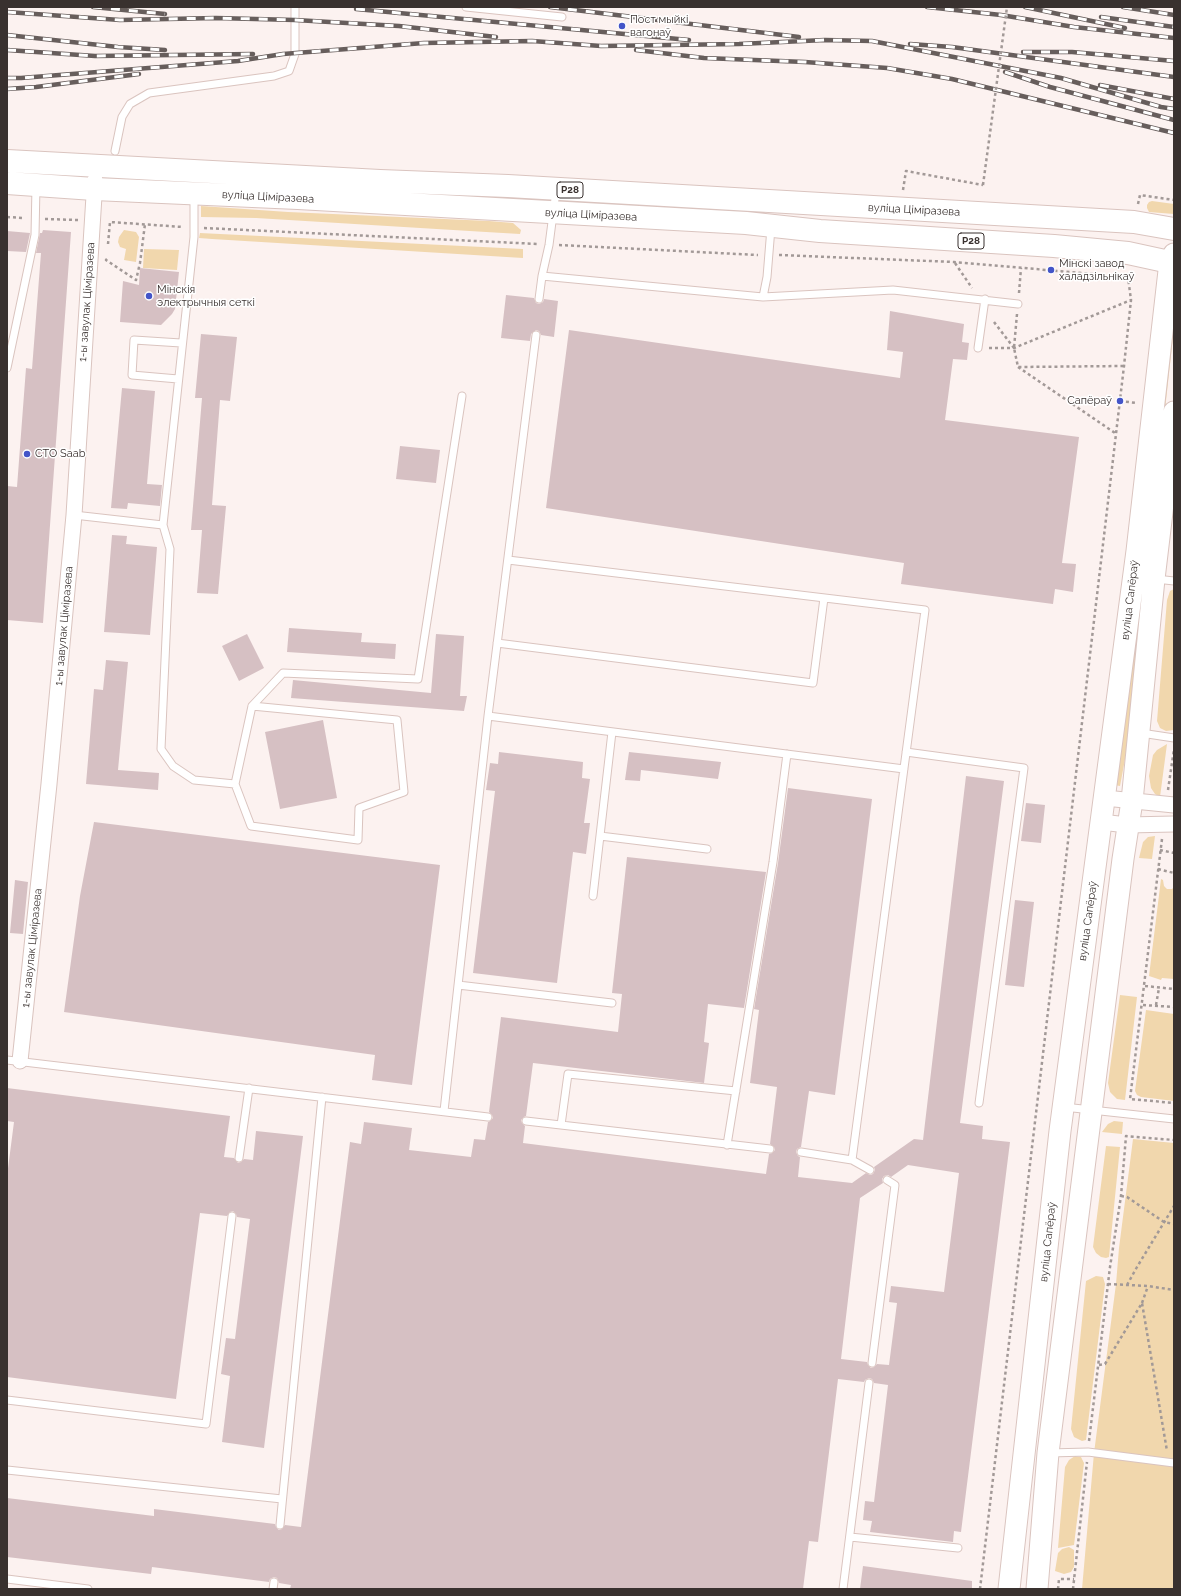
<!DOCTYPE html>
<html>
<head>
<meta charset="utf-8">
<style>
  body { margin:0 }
  #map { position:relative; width:1181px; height:1596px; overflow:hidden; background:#fcf2f0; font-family:Raleway,sans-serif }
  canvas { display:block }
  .frame { position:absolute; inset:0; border:8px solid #39312f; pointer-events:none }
</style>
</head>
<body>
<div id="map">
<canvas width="1181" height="1596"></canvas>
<div class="frame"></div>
</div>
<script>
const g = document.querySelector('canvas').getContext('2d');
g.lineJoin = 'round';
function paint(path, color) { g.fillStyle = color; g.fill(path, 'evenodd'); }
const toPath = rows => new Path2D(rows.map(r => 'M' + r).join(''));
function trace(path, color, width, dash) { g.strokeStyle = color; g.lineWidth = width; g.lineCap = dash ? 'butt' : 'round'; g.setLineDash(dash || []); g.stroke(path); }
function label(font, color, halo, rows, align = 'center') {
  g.font = font + ' Raleway,sans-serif'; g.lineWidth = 3; g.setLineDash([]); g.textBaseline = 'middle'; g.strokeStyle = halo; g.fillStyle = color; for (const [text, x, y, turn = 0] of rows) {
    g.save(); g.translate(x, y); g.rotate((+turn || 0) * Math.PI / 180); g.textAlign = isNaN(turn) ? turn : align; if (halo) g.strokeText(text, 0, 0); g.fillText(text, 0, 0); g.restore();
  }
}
const green = toPath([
  [1152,201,1174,204,1174,214,1149,212,1147,208,1147,205,1149,202],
  [201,206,288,212,489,221,513,223,521,230,520,234,486,232,256,218,201,217],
  [124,230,136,232,139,237,136,262,124,260,126,249,120,247,118,242,119,237],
  [200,233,523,249,523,258,212,239,199,238],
  [144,249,179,250,177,270,143,268],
  [1174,316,1174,328,1129,738,1120,786,1114,785,1125,718],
  [1174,589,1174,730,1166,731,1160,728,1157,721,1167,600,1170,591],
  [1167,744,1160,797,1155,794,1151,788,1149,776,1153,755,1157,750],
  [1155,836,1152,859,1139,858,1143,842,1148,837],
  [1161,879,1163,880,1164,886,1167,889,1172,889,1174,887,1174,979,1162,978,1161,980,1149,976],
  [1120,995,1137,997,1125,1100,1117,1099,1110,1092,1108,1083],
  [1146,1010,1174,1014,1174,1101,1141,1097,1137,1095,1135,1091],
  [1114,1121,1123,1122,1122,1134,1102,1132,1108,1124],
  [1133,1139,1174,1143,1174,1589,1082,1589,1094,1453,1116,1284,1119,1248],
  [1106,1146,1120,1147,1109,1257,1106,1258,1101,1257,1096,1253,1093,1247],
  [1096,1276,1103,1277,1105,1284,1086,1440,1082,1441,1074,1437,1071,1429,1086,1281],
  [1075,1456,1081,1457,1084,1463,1074,1545,1058,1548,1065,1467,1069,1460],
  [1069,1547,1074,1550,1074,1567,1071,1572,1064,1574,1055,1571,1058,1553,1062,1549]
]);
const building = toPath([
  [43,230,71,232,43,623,7,620,7,486,17,487,26,368,32,369,41,253,36,253,40,233,42,233],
  [7,231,30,233,26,252,7,251],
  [140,268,179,272,175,309,172,314,161,325,120,322,123,281,139,285],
  [506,295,534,298,536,303,539,304,543,302,544,299,558,301,554,337,541,335,539,331,536,330,531,334,530,341,501,338],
  [890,311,964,324,962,342,969,343,967,360,953,359,945,420,1079,437,1062,563,1076,564,1073,592,1055,589,1053,604,901,584,904,563,546,508,569,330,900,378,903,352,887,350],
  [201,334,237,337,230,401,220,400,212,505,226,506,218,594,197,593,202,530,191,530,202,398,195,398],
  [122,388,155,391,147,484,162,485,160,506,128,503,127,509,111,508],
  [400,446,440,450,436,483,396,479],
  [112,535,127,536,126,544,157,547,150,635,104,632],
  [289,628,362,633,361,642,396,644,395,659,287,652],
  [247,634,264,668,239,681,222,646],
  [436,634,464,636,460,696,467,696,464,711,291,698,293,680,431,693],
  [106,660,128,662,118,770,159,773,158,790,86,784,94,689,103,690],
  [323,720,337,798,280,809,265,732],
  [499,752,583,762,582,778,590,779,584,823,590,823,586,854,573,852,557,983,473,973,495,791,486,790,490,763,498,764],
  [629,752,721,762,718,779,641,770,640,781,625,780],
  [966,776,1004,781,960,1123,983,1126,982,1139,1010,1142,961,1532,954,1531,953,1542,870,1532,872,1521,863,1520,865,1501,874,1502,888,1385,874,1383,872,1379,869,1378,865,1380,864,1382,838,1379,818,1542,809,1541,803,1589,290,1589,291,1585,279,1583,277,1578,274,1577,270,1579,269,1582,152,1567,151,1574,7,1557,7,1498,154,1516,154,1509,275,1524,276,1527,279,1530,282,1529,285,1525,301,1527,350,1142,361,1144,364,1122,412,1128,409,1150,471,1157,474,1139,485,1140,488,1122,490,1121,493,1118,492,1115,489,1112,501,1017,618,1032,622,994,612,993,627,857,766,872,744,1008,708,1004,704,1042,709,1043,704,1083,533,1063,526,1116,524,1117,521,1120,522,1123,525,1126,523,1143,766,1174,769,1154,772,1153,775,1150,774,1147,770,1144,777,1087,750,1083,759,1010,754,1009,778,863,788,788,872,799,835,1095,809,1091,801,1147,797,1149,796,1152,798,1156,800,1157,798,1177,852,1183,866,1173,870,1175,873,1174,875,1170,874,1167,914,1139,923,1140],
  [908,1165,959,1173,944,1292,891,1286,889,1302,897,1303,889,1365,877,1364,874,1367,871,1368,868,1365,867,1362,841,1359,860,1198,883,1183,882,1179,884,1176,888,1175,891,1177],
  [1026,803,1045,805,1041,843,1021,841],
  [94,822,440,865,412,1085,372,1080,375,1055,64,1012,80,896],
  [15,880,28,882,23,934,10,933],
  [1015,900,1034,902,1024,987,1005,985],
  [7,1088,230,1116,224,1157,234,1158,238,1163,241,1162,244,1159,253,1160,256,1131,303,1136,264,1448,222,1442,230,1376,221,1374,226,1338,235,1339,250,1219,237,1217,236,1214,233,1211,230,1212,227,1216,200,1213,176,1399,7,1377,7,1176,14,1122,7,1121],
  [863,1566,972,1581,972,1589,860,1589]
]);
const path = toPath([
  [903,190,906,171,983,185],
  [1138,204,1140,195,1174,200],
  [7,217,24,218],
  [45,219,78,220],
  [204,228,538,244],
  [108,244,110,222,183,227],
  [559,245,758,255],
  [779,255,954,262,1128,277,1131,300,1124,366,980,1589],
  [107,259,106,260,136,280,140,263,145,224],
  [955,263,972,288],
  [1019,293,1021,268],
  [1017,314,1014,348,1018,367,1124,366],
  [994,322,1014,348],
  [989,348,1014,348,1131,300],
  [1018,367,1115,433],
  [1120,401,1137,403],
  [1168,790,1174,749],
  [1162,839,1130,1099,1174,1103],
  [1160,850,1174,853],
  [1158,869,1174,873],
  [1145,986,1174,989],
  [1143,1005,1174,1007],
  [1156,1005,1159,988],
  [1121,1196,1127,1197,1164,1222,1174,1224],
  [1108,1284,1148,1286,1174,1290],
  [1127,1285,1137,1267,1174,1206],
  [1142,1303,1148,1286],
  [1099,1365,1105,1364,1142,1303,1167,1451],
  [1089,1441,1110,1267,1121,1196,1126,1136,1174,1140],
  [1058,1589,1059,1579,1074,1579],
  [1073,1589,1087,1462]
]);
const service = toPath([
  [466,7,562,17],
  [115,151,122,117,130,104,149,93,274,76,289,71,295,54,295,7],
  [194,196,194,237,163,525,170,549,161,749,173,766,194,780,235,784,252,706,397,720,404,792,359,808,358,840,251,826,235,784],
  [542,276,763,297,767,277,771,228],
  [763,297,893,290,1018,304],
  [539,299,542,276,549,245,556,191],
  [978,348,985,299],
  [7,368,35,235,36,186],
  [178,379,132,375,134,340,181,343],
  [74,515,163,525],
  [508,560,925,610,852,1160],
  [1156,579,1174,581],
  [497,643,813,683,824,598],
  [252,706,283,673,418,679,462,396],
  [488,716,904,769],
  [1141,733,1174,738],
  [906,752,1024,768,979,1103],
  [600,836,707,849],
  [593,896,612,732],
  [458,985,612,1003],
  [7,1060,488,1117],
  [1064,1107,1174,1119],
  [444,1111,488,716,536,335],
  [526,1121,770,1149],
  [561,1125,568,1074,736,1091],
  [727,1145,773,862,787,754],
  [801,1152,852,1160,870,1170],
  [239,1158,249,1088],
  [872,1363,895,1185,887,1180],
  [7,1400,206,1424,232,1216],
  [1049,1453,1088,1452,1174,1463],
  [7,1470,282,1499],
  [280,1525,322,1097],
  [850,1537,958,1548],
  [7,1579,88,1589],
  [273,1589,274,1582],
  [843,1589,869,1383]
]);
const minor = toPath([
  [1105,798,1174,805],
  [1101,822,1127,825,1174,824],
  [20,1061,49,784,74,515,95,180]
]);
const secondary = toPath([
  [1009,1589,1060,1131,1137,551,1170,262,1174,254],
  [1037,1589,1048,1453,1123,859,1132,801,1154,579,1174,412]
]);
const primary = toPath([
  [7,161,380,181,508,186,1134,222,1174,229],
  [7,183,94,189,298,198,746,223,820,231,1054,246,1128,253,1174,263]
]);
const rail = toPath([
  [93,7,165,14],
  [550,7,799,37],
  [927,7,1001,15,1074,27,1174,38],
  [1025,7,1125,28],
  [1123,7,1174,15],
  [356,9,689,40],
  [7,12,120,20,216,18,295,20,399,26,496,37],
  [1101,17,1174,27],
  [7,35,118,47,165,50],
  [910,44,952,47,1174,77],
  [7,50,95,56,253,54],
  [636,50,704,58,805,62,887,68,952,79,1174,133],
  [1023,52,1072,52,1174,61],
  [1005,72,1050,87,1174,120],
  [7,78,21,78,238,61,283,54,424,43,532,41,601,46,739,44,825,40,872,41,1061,78,1161,107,1174,109],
  [1100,85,1174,99],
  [7,89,36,87,139,74]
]);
const pathBridge = toPath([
  [983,185,1007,7]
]);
const markers = [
  [622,26,4,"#4354c8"],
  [1051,270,4,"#4354c8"],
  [149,296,4,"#4354c8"],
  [1120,401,4,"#4354c8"],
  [27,454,4,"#4354c8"]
];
const shields = [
  [570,190,26],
  [971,241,26]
];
const shieldNames = [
  ["Р28",570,190],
  ["Р28",971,241]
];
const poiNames = [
  ["Пост мыйкі",630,20],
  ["вагонаў",630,33],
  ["Мінскі завод",1059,264],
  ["халадзільнікаў",1059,277],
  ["Мінскія",157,290],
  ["электрычныя сеткі",157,303],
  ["Сапёраў",1112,401,"right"],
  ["СТО Saab",35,454]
];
const streetNames = [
  ["вуліца Ціміразева",268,197,3],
  ["вуліца Ціміразева",914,210,3],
  ["вуліца Ціміразева",591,215,3],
  ["1-ы завулак Ціміразева",87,302,-86],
  ["вуліца Сапёраў",1130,600,-83],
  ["1-ы завулак Ціміразева",64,626,-85],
  ["вуліца Сапёраў",1088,921,-82],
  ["1-ы завулак Ціміразева",32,948,-84],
  ["вуліца Сапёраў",1048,1242,-84]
];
paint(green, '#f1d7ad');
paint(building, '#d6c0c3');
trace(service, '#dac4bf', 9);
trace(minor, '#dac4bf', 17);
trace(secondary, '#dac4bf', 23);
trace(primary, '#dac4bf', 24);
trace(path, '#a29997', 2.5, [3, 3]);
trace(service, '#fff', 7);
trace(minor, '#fff', 15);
trace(secondary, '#fff', 21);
trace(primary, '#fff', 22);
trace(rail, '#675e5c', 4.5);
trace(rail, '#fff', 3, [9]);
trace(pathBridge, '#a29997', 2.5, [3, 3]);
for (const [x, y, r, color] of markers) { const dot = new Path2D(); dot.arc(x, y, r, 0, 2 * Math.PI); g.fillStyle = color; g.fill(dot); trace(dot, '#fff', 1.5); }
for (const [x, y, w] of shields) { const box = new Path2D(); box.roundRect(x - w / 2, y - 8, w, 16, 3); g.fillStyle = '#fff'; g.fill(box); trace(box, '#39312f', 1); }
label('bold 10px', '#39312f', null, shieldNames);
label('11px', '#39312f', '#fff', poiNames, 'left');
label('11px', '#39312f', '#fff', streetNames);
</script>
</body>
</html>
